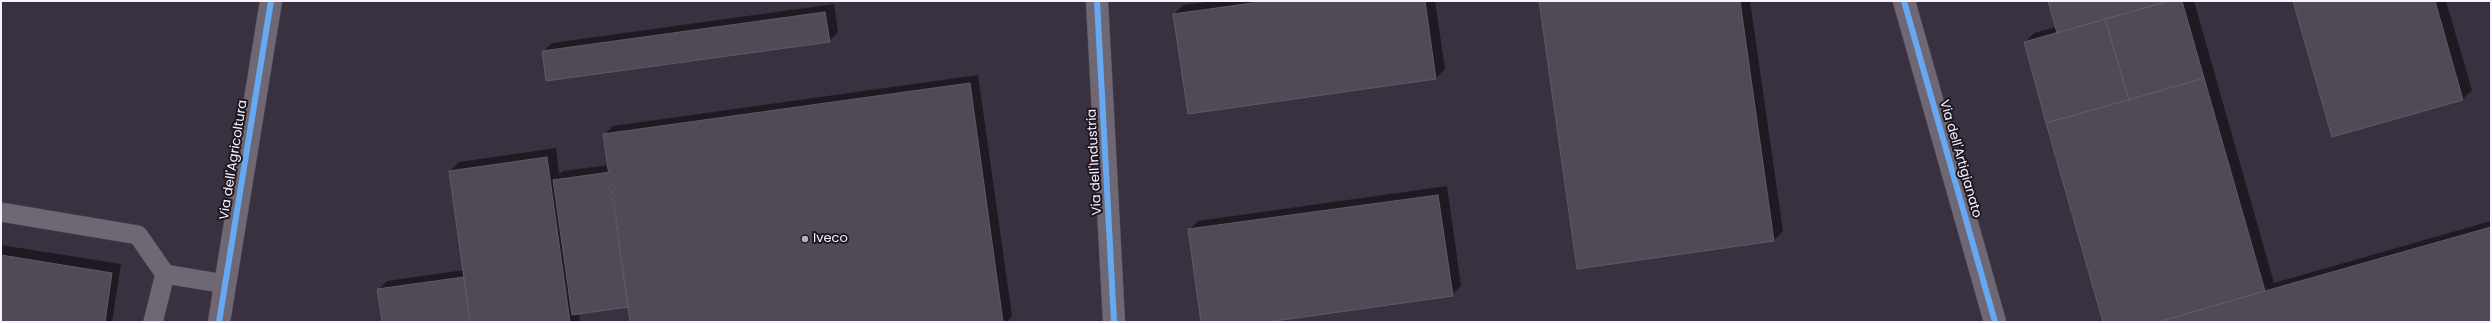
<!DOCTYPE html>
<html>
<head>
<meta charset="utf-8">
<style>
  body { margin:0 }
  #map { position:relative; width:2492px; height:323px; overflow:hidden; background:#39313f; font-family:Poppins,sans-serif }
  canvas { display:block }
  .frame { position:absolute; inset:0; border:2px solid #f9f1ff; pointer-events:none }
</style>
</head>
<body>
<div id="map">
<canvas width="2492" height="323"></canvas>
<div class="frame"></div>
</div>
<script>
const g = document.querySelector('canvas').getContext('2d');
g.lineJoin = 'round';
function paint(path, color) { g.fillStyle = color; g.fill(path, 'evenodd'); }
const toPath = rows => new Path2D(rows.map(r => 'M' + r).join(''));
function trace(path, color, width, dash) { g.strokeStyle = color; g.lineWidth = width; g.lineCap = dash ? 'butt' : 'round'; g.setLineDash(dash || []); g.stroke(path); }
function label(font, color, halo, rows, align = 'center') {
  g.font = font + ' Poppins,sans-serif'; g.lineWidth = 4; g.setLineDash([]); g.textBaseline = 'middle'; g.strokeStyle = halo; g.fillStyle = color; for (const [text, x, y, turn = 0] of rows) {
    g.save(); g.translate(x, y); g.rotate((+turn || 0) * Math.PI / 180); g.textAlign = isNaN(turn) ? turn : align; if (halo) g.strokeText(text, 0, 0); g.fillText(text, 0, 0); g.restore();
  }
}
const shadow = toPath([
  [1215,1,1435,1,1445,69,1436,78,1174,14,1183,5],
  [1540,1,1750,1,1783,231,1774,240],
  [2049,1,2194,1,2274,283,2491,221,2491,322,2104,322,2025,42,2034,33,2056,27],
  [2294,1,2446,1,2472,90,2463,99,2332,136],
  [834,4,838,32,829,41,543,52,552,43],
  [978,75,1012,316,1007,322,631,322,629,306,579,313,580,322,383,322,378,290,387,281,464,270,450,171,459,162,556,148,559,174,563,171,609,165,604,135,613,126],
  [1447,186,1461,286,1452,295,1260,322,1202,322,1189,230,1198,221],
  [1,245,121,264,112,322,1,322]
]);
const building = toPath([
  [1267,1,1425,1,1436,79,1188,114,1173,14,1267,1],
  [1539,1,1740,1,1774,241,1577,269,1539,1],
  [2048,1,2169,1,2057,33,2048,1],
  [2169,1,2182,1,2204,78,2129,100,2105,19,2169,1],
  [2293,1,2435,1,2463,100,2332,137,2293,1],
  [825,12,830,42,546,81,542,51,825,12],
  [2105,19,2129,100,2046,123,2024,42,2105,19],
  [2204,78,2265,291,2158,322,2103,322,2046,123,2204,78],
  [970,83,1003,322,630,322,603,134,970,83],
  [547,157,570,322,470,322,449,171,547,157],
  [610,172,628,307,572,315,553,180,610,172],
  [1438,195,1453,296,1268,322,1201,322,1188,229,1438,195],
  [2491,227,2491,322,2158,322,2265,291,2491,227],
  [1,255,112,273,105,322,1,322,1,255],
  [464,277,470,322,382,322,377,289,464,277]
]);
const service = toPath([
  [1,212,138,235,165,274,225,284],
  [153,322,165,274]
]);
const minor = toPath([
  [1097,1,1114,322],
  [1904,1,1995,322],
  [219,322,271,1]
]);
const cycleway = toPath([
  [1097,1,1114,322],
  [1904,1,1995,322],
  [219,322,271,1]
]);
const markers = [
  [805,239,4,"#b6aebc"]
];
const streetNames = [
  ["Via dell'Artigianato",1960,159,74],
  ["Via dell'Agricoltura",234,160,-81],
  ["Via dell'Industria",1095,162,-93]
];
const poiNames = [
  ["Iveco",813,239]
];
paint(shadow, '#0007');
paint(building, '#514a56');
trace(building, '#615965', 1);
trace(service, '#544d59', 20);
trace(minor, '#544d59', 23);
trace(service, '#6f6874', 19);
trace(minor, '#6f6874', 22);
trace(cycleway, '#66a8f1', 6);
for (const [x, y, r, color] of markers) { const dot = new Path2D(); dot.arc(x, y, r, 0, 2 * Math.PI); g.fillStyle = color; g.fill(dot); trace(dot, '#1d1722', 1.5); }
label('13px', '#f9f1ff', '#1d1722', streetNames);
label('13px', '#f9f1ff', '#1d1722', poiNames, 'left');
</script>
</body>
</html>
